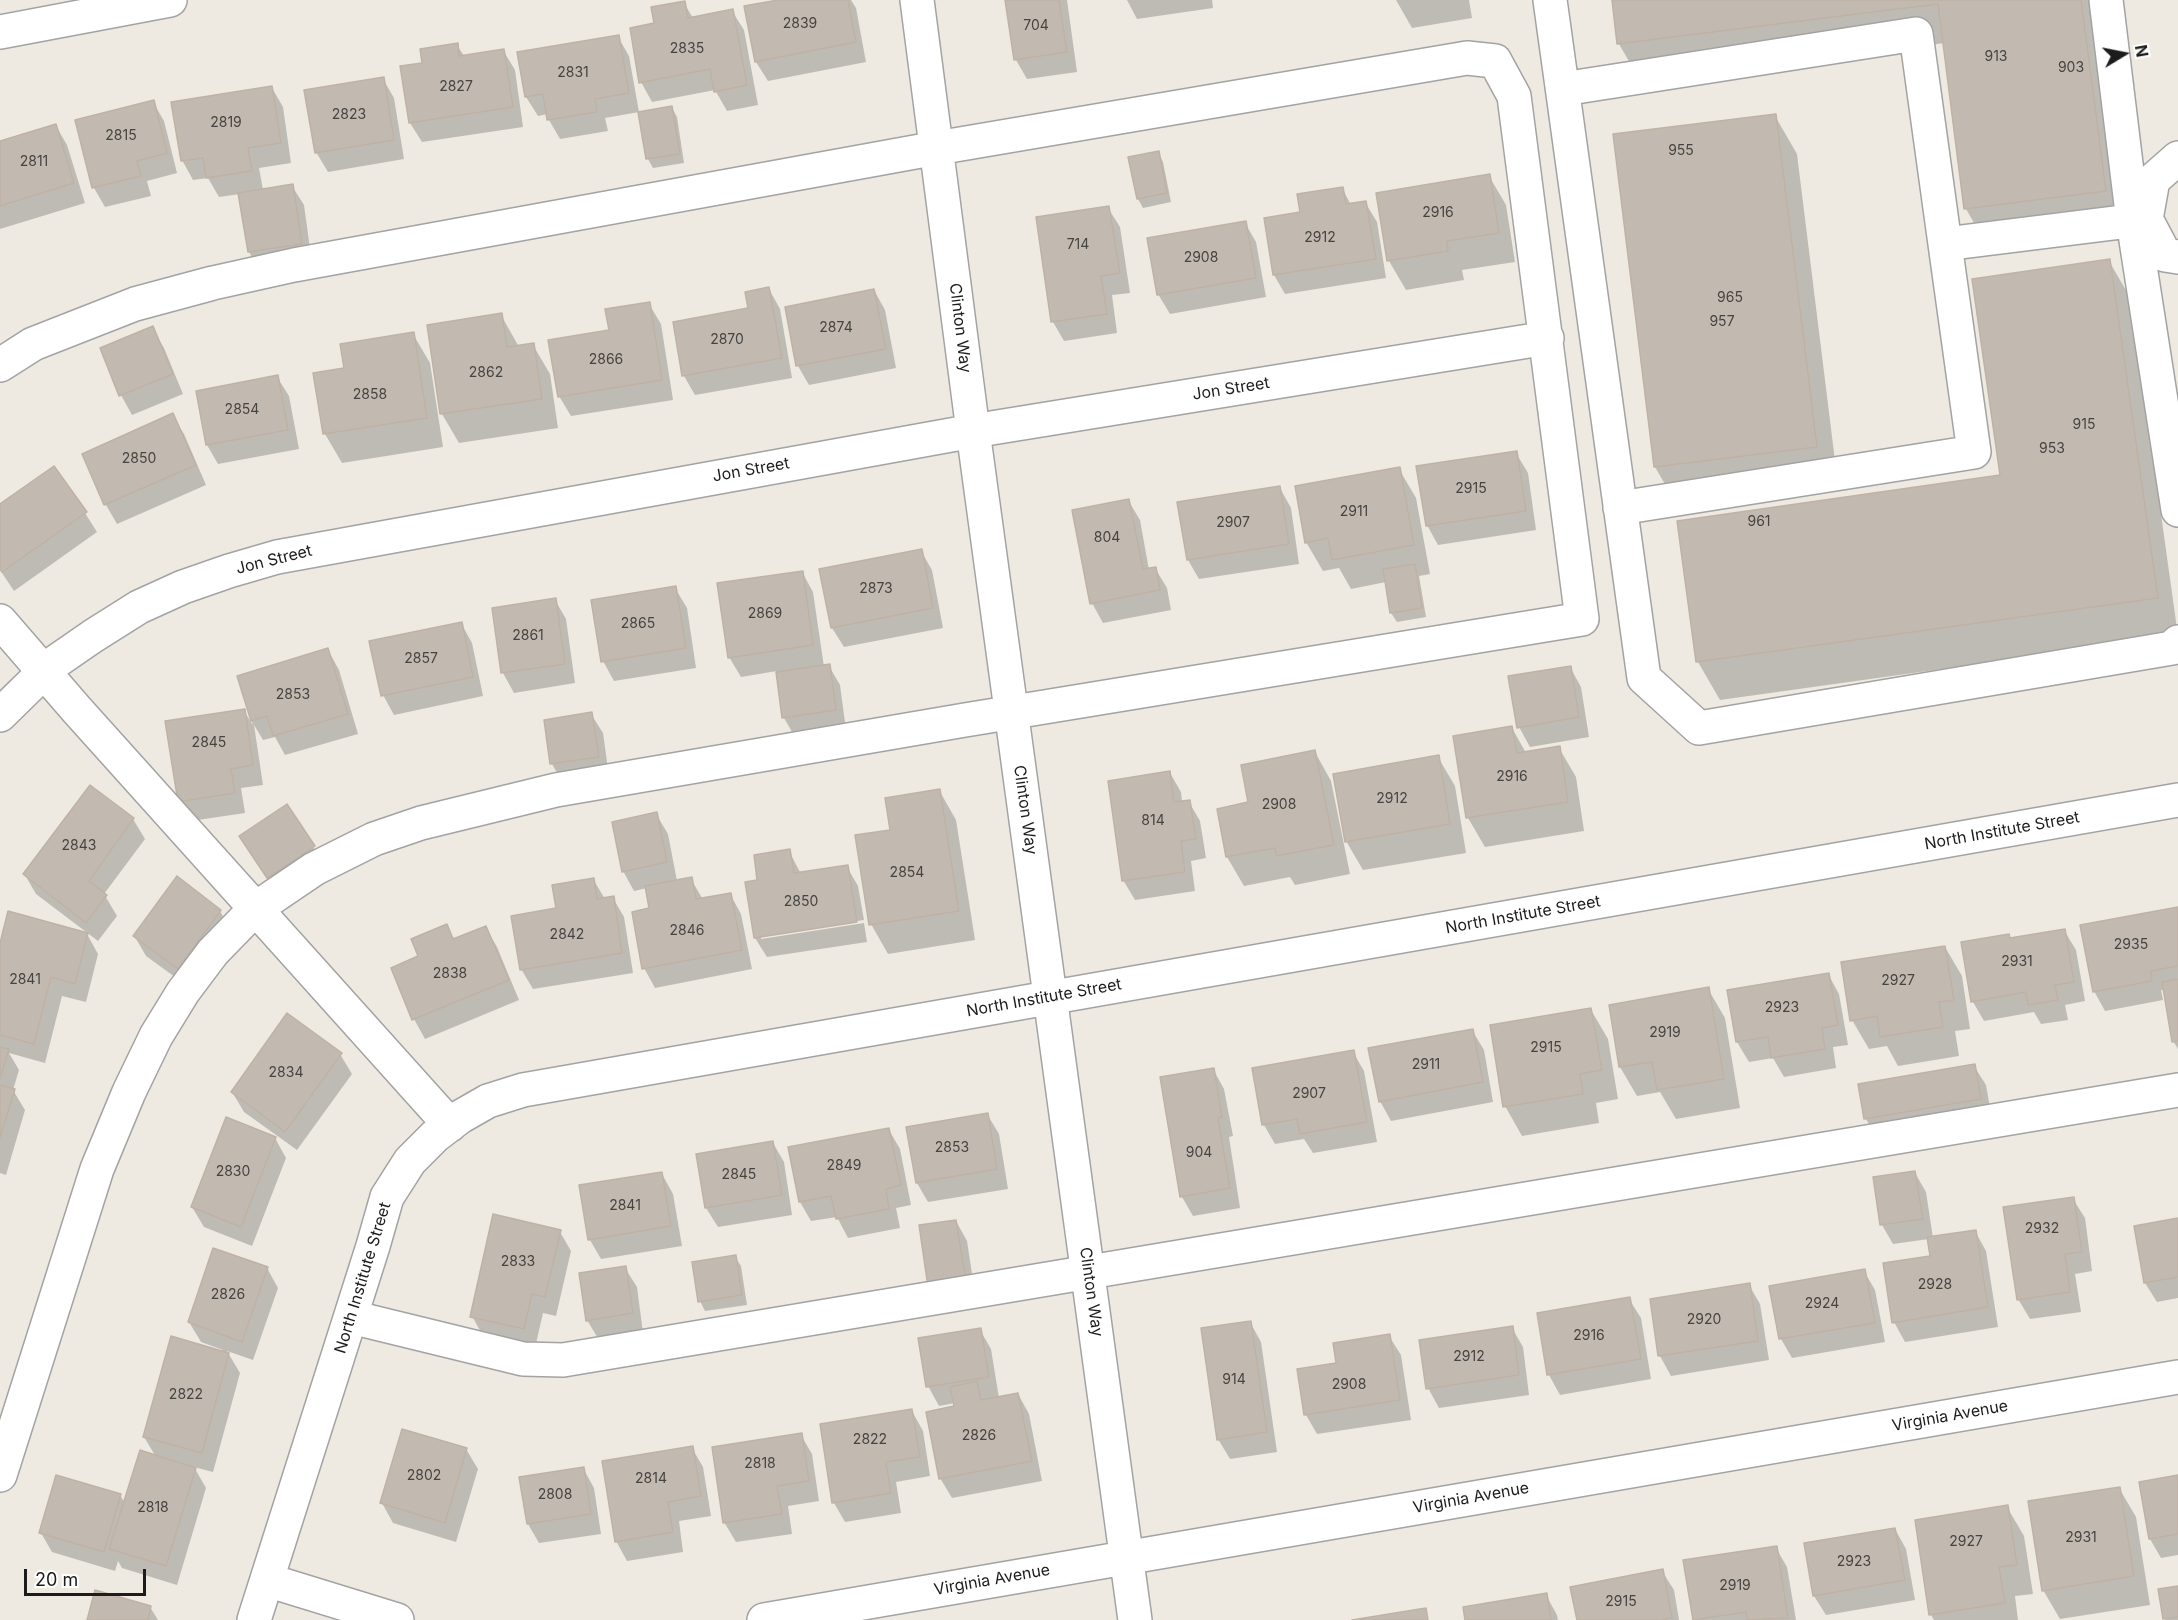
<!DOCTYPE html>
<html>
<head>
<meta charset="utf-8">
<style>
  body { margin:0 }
  #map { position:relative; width:2178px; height:1620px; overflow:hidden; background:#eeeae2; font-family:Inter,sans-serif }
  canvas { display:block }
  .north { position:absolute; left:2094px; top:24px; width:60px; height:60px; -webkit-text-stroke:4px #fff; paint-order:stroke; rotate:80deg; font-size:16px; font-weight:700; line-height:24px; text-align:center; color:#1c1c1c }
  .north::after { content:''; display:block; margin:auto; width:21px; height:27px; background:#1c1c1c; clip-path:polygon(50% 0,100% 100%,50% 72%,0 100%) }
  .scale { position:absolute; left:24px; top:1569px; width:122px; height:27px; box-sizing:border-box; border:3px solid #1c1c1c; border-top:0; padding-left:8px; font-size:18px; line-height:21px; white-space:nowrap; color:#1c1c1c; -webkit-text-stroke:4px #fff; paint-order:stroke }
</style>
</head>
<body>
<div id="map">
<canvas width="2178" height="1620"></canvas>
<div class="north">N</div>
<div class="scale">20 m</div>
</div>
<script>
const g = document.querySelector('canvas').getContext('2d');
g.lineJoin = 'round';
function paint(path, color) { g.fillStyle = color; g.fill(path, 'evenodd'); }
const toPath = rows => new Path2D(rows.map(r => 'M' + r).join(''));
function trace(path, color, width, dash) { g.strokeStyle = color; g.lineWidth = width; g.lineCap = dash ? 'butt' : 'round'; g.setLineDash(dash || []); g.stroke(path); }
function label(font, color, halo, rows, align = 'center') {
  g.font = font + ' Inter,sans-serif'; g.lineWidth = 4.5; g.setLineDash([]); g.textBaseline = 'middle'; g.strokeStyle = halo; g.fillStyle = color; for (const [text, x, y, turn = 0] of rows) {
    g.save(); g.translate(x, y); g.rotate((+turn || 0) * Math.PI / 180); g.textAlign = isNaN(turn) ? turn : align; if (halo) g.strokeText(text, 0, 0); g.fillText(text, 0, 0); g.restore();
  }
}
const shadow = toPath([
  [786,0,851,0,856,8,866,62,768,81,756,62,746,8],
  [1007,0,1067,0,1077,72,1027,79,1016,60],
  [1127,0,1212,0,1213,8,1137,19],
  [1396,0,1469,0,1472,18,1412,28],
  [1613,0,2098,0,2126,229,1988,247,1966,209,1945,43,1641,82,1619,44],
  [684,3,693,18,732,11,744,30,758,105,727,111,715,90,652,102,641,82,656,25],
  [618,37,629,56,639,112,605,118,608,131,560,139,549,120,548,114,538,116,526,97],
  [457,45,464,56,503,50,515,70,523,127,422,142,410,123,401,67,424,64],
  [383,79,394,98,404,159,328,172,316,152],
  [272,88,283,107,291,163,259,168,263,190,292,186,304,205,312,263,260,272,249,252,240,194,219,197,208,178,193,180,182,160],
  [153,102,164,121,177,173,147,181,151,196,105,207,94,188,77,121],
  [672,108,677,117,684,163,653,168,648,159],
  [1775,116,1797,154,1838,485,1677,505,1655,467],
  [56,126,67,145,85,203,0,229,0,143],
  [1158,152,1163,162,1171,202,1143,208,1138,199],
  [1489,176,1506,205,1515,262,1462,270,1464,280,1406,290,1389,261,1378,194],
  [1342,188,1351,205,1365,202,1377,222,1386,278,1285,294,1274,275,1301,213],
  [1108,208,1120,227,1130,293,1112,295,1117,333,1064,341,1053,322],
  [1245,223,1256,242,1266,297,1170,314,1158,294],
  [2109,261,2131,299,2178,636,1720,700,1698,662,1678,522,2002,476],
  [769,289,780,309,792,378,695,395,684,376],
  [874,290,885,310,896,368,809,385,798,366],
  [649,304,661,324,673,400,571,416,559,396,611,331],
  [501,315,519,347,533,345,550,374,558,428,459,443,442,414,429,326],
  [152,328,164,348,183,394,132,415,121,395,102,349],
  [413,334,430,363,443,447,342,463,325,434,315,374,346,369],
  [277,377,289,396,299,449,218,464,207,445],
  [172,415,184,434,206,485,117,524,106,505,84,454],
  [1516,453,1528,473,1536,530,1438,545,1427,525],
  [1399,469,1416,498,1430,574,1419,576,1426,617,1397,622,1391,613,1386,582,1351,589,1339,568,1323,571,1306,542],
  [1280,488,1291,508,1299,564,1199,579,1188,560],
  [1128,500,1140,520,1149,570,1155,568,1167,588,1171,610,1103,623,1092,603],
  [0,503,1,505,85,513,97,532,14,591,0,570],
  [921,551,932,570,943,628,844,647,832,628],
  [802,572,813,592,824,667,829,666,840,685,846,730,795,737,784,718,777,671,741,677,729,657],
  [675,588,687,608,696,668,614,681,603,661],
  [555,600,566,619,575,683,514,693,503,673,493,609],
  [461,623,472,643,483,696,394,715,383,695],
  [328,650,339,670,358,734,285,755,275,737,263,740,254,725,263,785,241,788,245,813,191,821,180,802,244,711,253,725,239,677],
  [1570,667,1581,687,1589,737,1530,747,1519,727],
  [591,714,603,733,609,776,563,783,552,764,545,721],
  [1512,728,1526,753,1559,748,1576,777,1584,831,1485,847,1468,818],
  [1315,752,1331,781,1350,874,1295,885,1290,877,1244,886,1227,857,1250,804],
  [1438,757,1455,786,1466,853,1363,870,1346,841],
  [1170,773,1181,792,1182,802,1189,802,1200,821,1206,858,1191,861,1195,891,1135,900,1123,880],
  [90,787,133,819,145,839,104,894,117,916,98,941,36,894,25,875],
  [939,790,956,820,975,940,888,954,871,924],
  [656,814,668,834,677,881,691,879,702,898,730,894,741,914,752,969,655,988,644,968,651,909,647,888,634,891,623,871],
  [241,837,313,847,325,866,279,897],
  [789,851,801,874,847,867,858,886,864,920,761,936,761,939,864,923,867,942,767,957,755,938,747,883,759,881],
  [593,879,605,899,613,898,624,917,633,973,533,989,521,969,558,910],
  [2178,908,2178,1049,2173,1041,2165,990,2161,990,2163,1000,2105,1011,2094,991],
  [220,911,231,930,190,988,146,956,135,937],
  [446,926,455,940,485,927,497,947,519,1000,425,1039,414,1019,393,969,420,957],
  [2064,930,2076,950,2085,1001,2065,1005,2068,1020,2041,1024,2034,1012,1984,1021,1973,1002,2011,940],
  [87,934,98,954,86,1002,62,996,45,1063,9,1053,19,1070,13,1090,25,1110,6,1175,0,1173,0,948],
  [1945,947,1962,976,1970,1029,1955,1031,1959,1056,1898,1066,1887,1046,1869,1049,1852,1020],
  [1828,974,1839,994,1848,1045,1833,1047,1836,1068,1784,1077,1773,1058,1749,1062,1737,1042,1729,991],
  [1708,989,1725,1018,1740,1108,1676,1119,1660,1092,1637,1096,1620,1067,1610,1006],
  [1591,1010,1608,1039,1618,1099,1596,1103,1599,1123,1522,1136,1505,1106],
  [1472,1030,1484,1050,1493,1102,1391,1121,1380,1101],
  [1353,1052,1364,1071,1377,1142,1313,1153,1304,1139,1275,1144,1264,1125,1254,1070],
  [340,1054,352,1074,297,1150,244,1112,232,1092],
  [1974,1066,1986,1085,1992,1119,1877,1138,1866,1119,1860,1085],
  [1213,1069,1224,1089,1233,1136,1229,1137,1240,1208,1193,1216,1182,1197],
  [987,1114,999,1134,1008,1189,928,1202,917,1183,908,1128],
  [889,1130,900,1149,911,1205,896,1208,900,1228,848,1238,837,1217,811,1221,800,1202,790,1149],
  [275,1138,286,1158,252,1246,204,1227,192,1207],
  [773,1143,784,1162,792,1215,718,1227,706,1208],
  [1915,1173,1926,1192,1933,1238,1975,1231,1986,1251,1998,1327,1905,1342,1894,1322,1932,1257,1929,1239,1893,1244,1882,1225],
  [662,1174,673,1194,682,1246,601,1259,590,1240],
  [2073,1199,2085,1218,2092,1271,2075,1274,2081,1312,2030,1319,2018,1299],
  [2178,1219,2178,1298,2157,1302,2145,1283],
  [956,1221,967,1241,976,1300,941,1306],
  [560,1232,571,1251,556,1316,543,1313,535,1348,483,1336,472,1316],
  [735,1257,741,1266,747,1305,705,1311,700,1301],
  [267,1268,278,1288,253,1360,227,1351,240,1373,213,1472,194,1467,206,1488,177,1585,122,1568,118,1561,115,1571,52,1552,41,1533,120,1495,125,1503,156,1457,144,1437,222,1352,223,1350,201,1342,189,1322],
  [625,1268,637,1287,643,1333,599,1340,587,1320],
  [1864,1271,1875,1290,1885,1342,1792,1358,1781,1339,1771,1287],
  [1749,1285,1760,1304,1769,1360,1671,1376,1660,1356,1651,1300],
  [1629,1299,1641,1318,1651,1379,1560,1395,1549,1375,1539,1314],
  [1250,1322,1261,1342,1277,1452,1230,1459,1218,1439],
  [1512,1328,1523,1347,1529,1395,1439,1408,1428,1388],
  [980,1330,991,1349,999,1398,1018,1394,1029,1414,1042,1481,952,1498,940,1478,956,1407,955,1403,939,1406,928,1386],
  [1389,1336,1401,1355,1411,1420,1317,1434,1306,1415,1337,1364],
  [912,1411,923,1431,930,1476,896,1482,901,1513,845,1522,834,1503],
  [801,1435,812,1454,819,1501,788,1506,792,1534,736,1542,724,1522],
  [692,1448,703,1467,711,1516,679,1521,683,1552,627,1561,616,1541],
  [466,1449,478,1469,456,1542,393,1523,382,1503],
  [583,1468,594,1488,601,1534,539,1543,528,1524,521,1478],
  [2178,1477,2178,1555,2161,1558,2150,1539],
  [2119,1488,2136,1517,2150,1605,2060,1619,2043,1590],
  [2007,1507,2024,1536,2033,1594,2015,1596,2018,1620,1934,1620,1931,1615,1916,1521],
  [1895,1529,1906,1549,1915,1600,1826,1615,1814,1596,1805,1545],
  [1776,1548,1787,1567,1796,1620,1694,1620,1685,1562],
  [1662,1571,1674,1590,1679,1620,1578,1620],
  [2178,1587,2178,1620,2166,1620,2165,1619],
  [1546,1595,1557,1615,1558,1620,1466,1620],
  [150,1607,158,1620,88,1620]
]);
const building = toPath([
  [778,0,848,0,856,42,755,62,744,6,778,0],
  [1005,0,1059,0,1067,52,1014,60,1005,0],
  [1612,0,2081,0,2106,191,1964,209,1938,4,1617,44,1612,0],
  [685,1,688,18,733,9,747,85,714,92,710,69,639,83,630,28,654,23,651,7,685,1],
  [619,35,629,93,595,99,597,112,547,120,543,94,525,97,517,52,619,35],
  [458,43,459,56,504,49,513,107,409,123,400,66,422,63,420,49,458,43],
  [384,77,394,140,315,153,304,90,384,77],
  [272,86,281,143,248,148,252,171,206,178,203,158,181,161,171,102,272,86],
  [154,100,167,153,137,161,141,176,92,188,75,120,154,100],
  [672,106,680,154,646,159,638,112,672,106],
  [1776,114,1817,447,1654,467,1613,134,1776,114],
  [56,124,74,183,0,206,0,141,56,124],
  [1159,151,1167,193,1137,199,1128,157,1159,151],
  [1490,174,1499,233,1447,241,1448,251,1387,261,1376,193,1490,174],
  [293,184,302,244,248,252,238,193,293,184],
  [1343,187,1346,204,1366,201,1376,259,1273,275,1264,218,1300,212,1297,194,1343,187],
  [1109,206,1120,273,1101,276,1107,314,1051,322,1036,217,1109,206],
  [1246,221,1256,278,1157,295,1147,238,1246,221],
  [2110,259,2158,598,1696,662,1677,521,2000,475,1972,279,2110,259],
  [769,287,782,358,682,376,673,322,748,308,745,292,769,287],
  [874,289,886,349,796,366,785,307,874,289],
  [650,302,662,380,558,397,548,340,609,330,605,309,650,302],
  [502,313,507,347,534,343,542,399,440,414,427,325,502,313],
  [153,326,173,374,119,396,100,348,153,326],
  [414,332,427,418,323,434,313,373,344,368,340,344,414,332],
  [278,375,288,430,206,445,196,391,278,375],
  [173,413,196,465,104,505,82,454,173,413],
  [1517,451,1526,511,1426,526,1416,466,1517,451],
  [54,466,87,512,2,572,0,569,0,504,54,466],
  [1400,467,1414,545,1332,560,1328,538,1305,543,1295,486,1400,467],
  [1280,486,1289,544,1187,560,1177,502,1280,486],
  [1129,499,1143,569,1156,567,1160,590,1090,604,1072,510,1129,499],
  [922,549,933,608,831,628,819,569,922,549],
  [1415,564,1422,608,1390,613,1383,569,1415,564],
  [803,571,813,645,728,658,717,583,803,571],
  [676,586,686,648,601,662,591,600,676,586],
  [556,598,565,664,501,673,492,608,556,598],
  [462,622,473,677,381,696,369,641,462,622],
  [328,648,348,714,273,736,267,716,251,721,237,676,328,648],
  [830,664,836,710,782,718,776,672,830,664],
  [1571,666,1579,717,1517,728,1508,676,1571,666],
  [245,709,253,765,231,769,235,793,178,802,165,721,245,709],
  [592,712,599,757,550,764,544,720,592,712],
  [1512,726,1517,753,1560,746,1568,802,1466,818,1453,736,1512,726],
  [1315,750,1334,845,1276,856,1275,848,1226,857,1217,809,1248,802,1241,765,1315,750],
  [1439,755,1450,824,1345,842,1333,774,1439,755],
  [1170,771,1174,802,1190,800,1196,839,1181,841,1185,872,1122,881,1108,781,1170,771],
  [90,785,134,818,89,881,107,895,86,923,23,874,90,785],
  [940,789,959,911,869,925,855,835,890,830,885,798,940,789],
  [287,804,315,846,267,878,239,836,287,804],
  [657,812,667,862,622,872,612,822,657,812],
  [790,849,794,873,848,865,857,922,754,938,745,882,757,880,754,855,790,849],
  [177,876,221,910,178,969,133,936,177,876],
  [692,877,696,899,731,893,742,950,642,969,632,912,649,908,645,886,692,877],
  [594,878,597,899,614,896,622,953,520,970,511,916,556,908,552,885,594,878],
  [2178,907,2178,966,2151,971,2152,981,2093,992,2080,925,2178,907],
  [8,911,88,933,75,984,51,977,34,1044,0,1035,0,943,8,911],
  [447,924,453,939,486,926,509,980,412,1020,391,968,418,956,411,939,447,924],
  [2065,929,2074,982,2055,985,2058,1000,2028,1005,2026,992,1971,1002,1961,942,2009,934,2010,938,2065,929],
  [1945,946,1954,1000,1939,1002,1943,1027,1880,1037,1877,1016,1850,1021,1841,962,1945,946],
  [1829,973,1838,1025,1822,1028,1825,1049,1771,1058,1768,1037,1736,1042,1727,990,1829,973],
  [2178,979,2178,1041,2172,1042,2162,982,2178,979],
  [1709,987,1724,1079,1657,1090,1652,1062,1619,1067,1609,1005,1709,987],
  [1591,1008,1602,1070,1580,1074,1583,1094,1503,1107,1490,1025,1591,1008],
  [287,1013,342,1053,285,1132,231,1092,287,1013],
  [1473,1029,1483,1082,1379,1102,1368,1048,1473,1029],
  [0,1047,9,1049,0,1079,0,1047],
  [1354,1050,1367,1122,1300,1134,1297,1119,1262,1125,1252,1068,1354,1050],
  [1975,1064,1981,1099,1864,1119,1858,1084,1975,1064],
  [1214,1068,1222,1117,1218,1118,1230,1188,1180,1197,1160,1077,1214,1068],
  [0,1085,15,1089,0,1138,0,1085],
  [988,1113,997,1169,916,1183,906,1127,988,1113],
  [226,1117,276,1137,241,1227,191,1207,226,1117],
  [889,1128,901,1185,886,1189,889,1209,836,1219,831,1196,799,1202,788,1147,889,1128],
  [773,1141,782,1195,705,1208,696,1154,773,1141],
  [1915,1171,1923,1219,1880,1225,1873,1177,1915,1171],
  [662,1172,671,1226,588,1240,579,1185,662,1172],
  [2074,1197,2082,1252,2065,1254,2070,1292,2017,1300,2003,1207,2074,1197],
  [493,1214,561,1230,545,1297,532,1294,524,1329,470,1317,493,1214],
  [2178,1218,2178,1277,2144,1283,2134,1226,2178,1218],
  [956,1220,966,1281,928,1287,919,1225,956,1220],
  [1976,1230,1988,1307,1892,1323,1883,1263,1930,1256,1927,1237,1976,1230],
  [213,1248,268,1267,242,1342,188,1322,213,1248],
  [736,1255,742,1295,698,1302,692,1262,736,1255],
  [626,1266,633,1313,586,1321,579,1273,626,1266],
  [1865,1269,1875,1323,1779,1339,1769,1286,1865,1269],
  [1750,1283,1758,1341,1658,1356,1650,1299,1750,1283],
  [1630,1297,1641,1359,1547,1375,1537,1313,1630,1297],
  [1251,1321,1267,1432,1217,1440,1201,1328,1251,1321],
  [1513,1326,1519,1375,1426,1389,1419,1340,1513,1326],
  [981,1328,989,1377,926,1387,918,1338,981,1328],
  [1390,1334,1400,1400,1304,1415,1297,1369,1336,1363,1333,1343,1390,1334],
  [171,1336,229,1353,202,1453,143,1437,171,1336],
  [977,1381,981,1400,1018,1393,1032,1461,939,1479,926,1412,954,1406,950,1387,977,1381],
  [912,1409,920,1457,886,1462,891,1493,832,1503,820,1424,912,1409],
  [402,1429,467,1448,445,1523,380,1503,402,1429],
  [802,1433,809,1481,777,1486,782,1514,723,1523,712,1447,802,1433],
  [693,1446,701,1496,668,1502,673,1532,615,1542,602,1461,693,1446],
  [140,1450,196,1468,166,1566,109,1549,140,1450],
  [584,1467,591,1514,527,1524,519,1477,584,1467],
  [56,1475,121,1494,104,1552,39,1533,56,1475],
  [2178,1475,2178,1534,2149,1539,2139,1482,2178,1475],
  [2120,1487,2134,1576,2042,1591,2028,1501,2120,1487],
  [2008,1505,2017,1565,1999,1567,2005,1603,1929,1615,1915,1520,2008,1505],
  [1895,1528,1905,1580,1813,1596,1804,1543,1895,1528],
  [1777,1546,1788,1618,1747,1620,1746,1612,1693,1620,1683,1560,1777,1546],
  [1663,1569,1672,1618,1661,1620,1577,1620,1570,1587,1663,1569],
  [2178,1586,2178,1617,2163,1619,2158,1589,2178,1586],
  [95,1590,151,1606,148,1620,87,1620,95,1590],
  [1547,1593,1551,1620,1465,1620,1463,1607,1547,1593],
  [1426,1608,1428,1620,1352,1620,1426,1608]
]);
const minor = toPath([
  [917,0,973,431,1135,1620],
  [1550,0,1644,678,1699,728,2172,648,2178,642],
  [2106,0,2133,221,2178,510],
  [0,32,170,0],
  [1563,89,1916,34,1945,244,2146,219],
  [2178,158,2153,180,2146,219,2165,255,2178,257],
  [0,365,33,344,135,304,213,283,294,265,937,148,1467,58,1495,61,1514,96,1582,619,965,720,556,790,421,823,374,839,314,869,255,909,213,952,183,992,156,1036,129,1092,97,1169,0,1475],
  [1620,508,1974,452,1945,244],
  [0,621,77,710,450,1125],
  [0,715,51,665,93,636,139,607,183,587,229,571,277,557,973,431,1547,338],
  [351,1317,523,1359,563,1360,2178,1090],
  [267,1580,397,1620],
  [254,1620,373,1246,387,1197,410,1161,435,1136,460,1117,488,1101,523,1090,2178,800],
  [764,1620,2178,1377]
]);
const numberNames = [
  ["2839",800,24],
  ["704",1036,26],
  ["2835",687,49],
  ["913",1996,57],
  ["903",2071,68],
  ["2831",573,73],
  ["2827",456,87],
  ["2823",349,115],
  ["2819",226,123],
  ["2815",121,136],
  ["955",1681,151],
  ["2811",34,162],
  ["2916",1438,213],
  ["2912",1320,238],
  ["714",1078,245],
  ["2908",1201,258],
  ["965",1730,298],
  ["957",1722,322],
  ["2874",836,328],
  ["2870",727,340],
  ["2866",606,360],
  ["2862",486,373],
  ["2858",370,395],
  ["2854",242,410],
  ["915",2084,425],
  ["953",2052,449],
  ["2850",139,459],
  ["2915",1471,489],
  ["2911",1354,512],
  ["961",1759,522],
  ["2907",1233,523],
  ["804",1107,538],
  ["2873",876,589],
  ["2869",765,614],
  ["2865",638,624],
  ["2861",528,636],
  ["2857",421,659],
  ["2853",293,695],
  ["2845",209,743],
  ["2916",1512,777],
  ["2912",1392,799],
  ["2908",1279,805],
  ["814",1153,821],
  ["2843",79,846],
  ["2854",907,873],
  ["2850",801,902],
  ["2846",687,931],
  ["2842",567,935],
  ["2935",2131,945],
  ["2931",2017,962],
  ["2838",450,974],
  ["2841",25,980],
  ["2927",1898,981],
  ["2923",1782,1008],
  ["2919",1665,1033],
  ["2915",1546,1048],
  ["2911",1426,1065],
  ["2834",286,1073],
  ["2907",1309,1094],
  ["2853",952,1148],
  ["904",1199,1153],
  ["2849",844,1166],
  ["2830",233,1172],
  ["2845",739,1175],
  ["2841",625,1206],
  ["2932",2042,1229],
  ["2833",518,1262],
  ["2928",1935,1285],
  ["2826",228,1295],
  ["2924",1822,1304],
  ["2920",1704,1320],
  ["2916",1589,1336],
  ["2912",1469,1357],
  ["914",1234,1380],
  ["2908",1349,1385],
  ["2822",186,1395],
  ["2826",979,1436],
  ["2822",870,1440],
  ["2818",760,1464],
  ["2802",424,1476],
  ["2814",651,1479],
  ["2808",555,1495],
  ["2818",153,1508],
  ["2931",2081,1538],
  ["2927",1966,1542],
  ["2923",1854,1562],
  ["2919",1735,1586],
  ["2915",1621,1602]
];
const streetNames = [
  ["Clinton Way",960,328,83],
  ["Jon Street",1231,389,-9],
  ["Jon Street",751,470,-10],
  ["Jon Street",274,560,-14],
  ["Clinton Way",1025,810,82],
  ["North Institute Street",2002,831,-10],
  ["North Institute Street",1523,915,-10],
  ["North Institute Street",1044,998,-10],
  ["North Institute Street",363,1278,-73],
  ["Clinton Way",1091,1292,82],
  ["Virginia Avenue",1950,1416,-10],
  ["Virginia Avenue",1471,1498,-10],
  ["Virginia Avenue",992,1580,-10]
];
paint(shadow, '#0003');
paint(building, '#c2bab1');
trace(building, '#bfb2a4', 1.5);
trace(minor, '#a3a3a3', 36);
trace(minor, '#fff', 33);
label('14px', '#464441', null, numberNames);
label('16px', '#1c1c1c', '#fff', streetNames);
</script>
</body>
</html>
